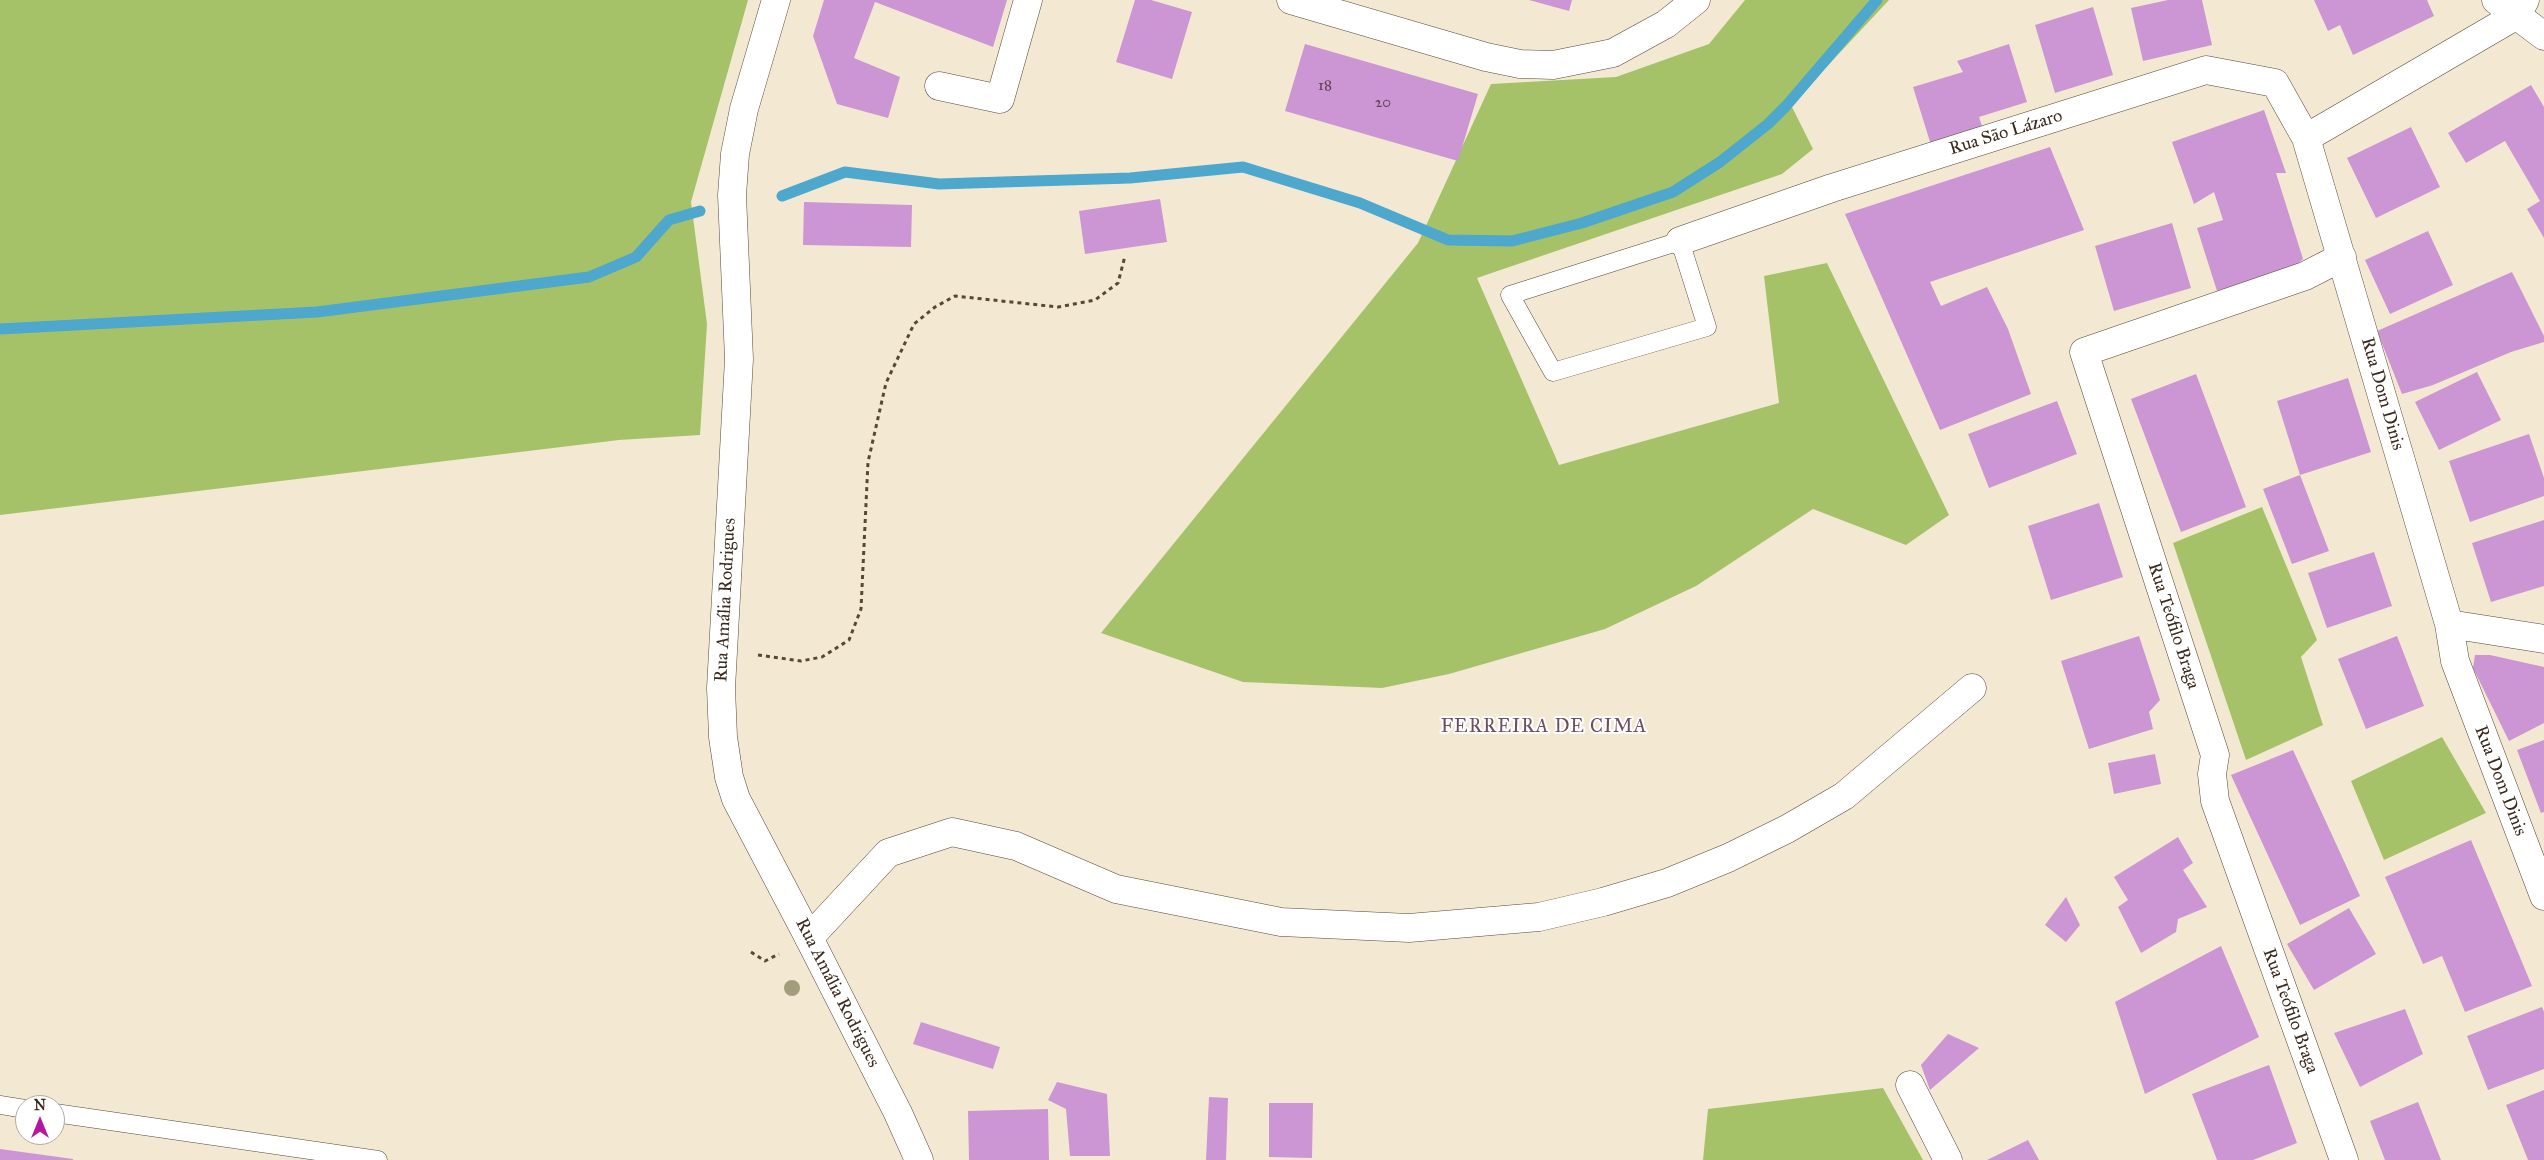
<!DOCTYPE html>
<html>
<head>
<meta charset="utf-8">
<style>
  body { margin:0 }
  #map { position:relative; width:2544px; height:1160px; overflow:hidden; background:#f3e9d2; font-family:"IM FELL Great Primer",serif }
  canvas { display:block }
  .north { position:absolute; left:15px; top:1095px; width:50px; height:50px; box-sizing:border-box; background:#fff; border:1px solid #b1aaa5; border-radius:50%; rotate:0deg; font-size:14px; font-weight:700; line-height:20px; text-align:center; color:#3b2a1e }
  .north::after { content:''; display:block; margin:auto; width:18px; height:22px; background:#b5179e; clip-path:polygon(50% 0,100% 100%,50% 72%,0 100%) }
</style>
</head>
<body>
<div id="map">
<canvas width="2544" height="1160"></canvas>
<div class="north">N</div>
</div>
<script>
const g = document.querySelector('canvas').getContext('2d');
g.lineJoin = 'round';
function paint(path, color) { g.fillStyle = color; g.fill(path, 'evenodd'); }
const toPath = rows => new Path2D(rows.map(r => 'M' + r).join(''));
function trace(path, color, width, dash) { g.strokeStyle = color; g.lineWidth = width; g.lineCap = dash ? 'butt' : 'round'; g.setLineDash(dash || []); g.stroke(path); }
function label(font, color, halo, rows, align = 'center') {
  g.font = font + ' "IM FELL Great Primer",serif'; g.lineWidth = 4; g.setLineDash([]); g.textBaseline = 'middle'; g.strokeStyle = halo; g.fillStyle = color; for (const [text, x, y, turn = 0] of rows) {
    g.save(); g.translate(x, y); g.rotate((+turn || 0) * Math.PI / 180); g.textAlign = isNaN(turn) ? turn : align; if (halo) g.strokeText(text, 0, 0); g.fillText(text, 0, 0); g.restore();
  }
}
const green = toPath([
  [0,0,748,0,691,202,707,324,700,435,619,440,0,515],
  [1745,0,1889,0,1791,105,1813,149,1782,174,1477,278,1559,465,1779,403,1764,276,1827,263,1949,515,1906,545,1813,509,1696,586,1605,629,1449,674,1382,688,1243,682,1101,633,1418,243,1491,84,1616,77,1709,44],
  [2262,507,2317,640,2301,657,2323,725,2246,760,2173,543],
  [2442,737,2486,813,2384,860,2351,781],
  [1883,1088,1923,1160,1703,1160,1708,1109]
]);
const stream = toPath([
  [782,196,845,172,939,184,1130,178,1243,167,1360,203,1448,240,1512,241,1582,223,1673,192,1720,162,1768,124,1786,106,1877,0],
  [0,329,317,312,589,277,636,257,669,220,700,211]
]);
const building = toPath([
  [824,0,1007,0,993,47,875,2,854,58,900,77,888,118,837,104,813,36],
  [1135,0,1151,0,1192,12,1172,79,1116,62],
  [1529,0,1572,0,1569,11],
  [2168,0,2202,0,2212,45,2143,61,2131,8],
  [2314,0,2427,0,2434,16,2353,55,2340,25,2328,31],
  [2093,7,2113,75,2055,93,2035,25],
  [1305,44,1478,94,1458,161,1285,111],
  [2009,44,2027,102,1979,117,1983,129,1931,145,1913,87,1963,72,1957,61],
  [2531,85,2544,107,2544,238,2527,209,2540,201,2505,141,2466,163,2448,133],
  [2264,110,2286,173,2276,173,2303,259,2293,268,2217,291,2197,228,2223,220,2214,192,2194,204,2172,142],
  [2411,127,2440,187,2376,218,2347,158],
  [2050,147,2084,230,1930,282,1941,306,1987,287,2008,329,2031,394,1940,430,1845,214],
  [1160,199,1167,242,1085,254,1079,211],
  [804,202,912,205,911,247,803,245],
  [2172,223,2191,288,2114,311,2095,246],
  [2428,231,2453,285,2390,314,2365,260],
  [2512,272,2544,336,2544,342,2511,352,2433,385,2402,394,2377,331],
  [2477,372,2501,420,2439,450,2415,402],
  [2196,374,2246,507,2181,532,2131,399],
  [2348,378,2371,452,2300,475,2277,401],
  [2057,401,2077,454,1989,488,1968,434],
  [2529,434,2544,478,2544,496,2470,522,2449,461],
  [2300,475,2329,551,2292,564,2263,489],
  [2099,503,2123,577,2051,600,2028,526],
  [2544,520,2544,586,2491,602,2472,543],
  [2374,552,2392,606,2327,628,2308,573],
  [2139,636,2160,700,2149,712,2153,729,2089,749,2061,661],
  [2397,636,2424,706,2366,729,2338,659],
  [2475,655,2490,655,2544,667,2544,723,2509,741,2473,668],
  [2544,740,2544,812,2541,813,2517,750],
  [2293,750,2360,896,2300,925,2231,775],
  [2155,754,2161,784,2114,794,2108,763],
  [2178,837,2193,863,2183,870,2207,907,2178,919,2176,932,2141,953,2118,907,2128,900,2114,877],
  [2471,840,2532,986,2465,1012,2442,956,2423,964,2385,877],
  [2066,897,2080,925,2066,942,2045,925],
  [2349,908,2376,954,2314,990,2287,944],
  [2221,946,2259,1037,2145,1094,2115,1002],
  [2542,1007,2544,1012,2544,1069,2488,1090,2467,1036],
  [2405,1009,2423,1054,2360,1087,2334,1033],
  [921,1022,1000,1047,993,1069,913,1044],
  [1948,1034,1979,1048,1930,1090,1921,1065],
  [2269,1065,2297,1143,2253,1160,2217,1160,2192,1094],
  [1057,1082,1107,1094,1110,1156,1070,1156,1066,1109,1048,1100],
  [2544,1090,2544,1160,2528,1160,2506,1105],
  [1209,1097,1228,1098,1226,1160,1206,1160],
  [2418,1102,2441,1160,2385,1160,2370,1121],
  [1269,1103,1313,1103,1312,1158,1269,1157],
  [1048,1109,1049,1160,969,1160,968,1111],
  [2028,1140,2039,1160,1987,1160],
  [0,1149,73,1159,73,1160,0,1160]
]);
const path = toPath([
  [758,655,801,661,822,657,849,640,861,609,868,462,886,383,914,324,935,307,955,296,1058,307,1095,300,1118,283,1125,256],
  [751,952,765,961,779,954]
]);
const lane = toPath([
  [1680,241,1707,327,1553,372,1510,295,1680,241],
  [0,1105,25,1109],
  [55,1113,378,1160]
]);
const street = toPath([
  [1291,0,1486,57,1520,64,1553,65,1613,53,1666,24,1696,0],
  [2496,0,2544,36],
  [2525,0,2517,15,2306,138,2449,624,2455,661,2544,896],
  [939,86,1000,99,1028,0],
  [1680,241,1832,188,2206,70,2275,83,2306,138],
  [2342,257,2305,276,2084,352,2215,755,2212,774,2215,801,2344,1160],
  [2449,624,2544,639],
  [809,938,888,853,952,832,1016,846,1116,889,1281,922,1409,928,1539,917,1603,902,1667,883,1728,858,1787,829,1844,796,1972,688],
  [1910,1085,1948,1160]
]);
const secondary = toPath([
  [776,0,744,109,735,154,732,195,739,359,721,688,723,737,729,777,736,799,809,938,898,1113,919,1160]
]);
const trees = [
  [792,988]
];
const numberNames = [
  ["18",1325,86],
  ["20",1383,103]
];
const streetNames = [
  ["Rua São Lázaro",2006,133,-17],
  ["Rua Dom Dinis",2382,394,74],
  ["Rua Amália Rodrigues",726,600,-87],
  ["Rua Teófilo Braga",2173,626,72],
  ["Rua Dom Dinis",2500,781,69],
  ["Rua Amália Rodrigues",837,993,63],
  ["Rua Teófilo Braga",2290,1011,70]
];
const neighbourhoodNames = [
  ["FERREIRA DE CIMA",1544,727]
];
paint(green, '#a6c268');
trace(stream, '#4ea7cc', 11);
paint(building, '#cc95d3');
trace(lane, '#574739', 19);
trace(street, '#574739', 29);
trace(secondary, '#574739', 29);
trace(path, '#574739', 3, [4, 4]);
trace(lane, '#fff', 18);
trace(street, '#fff', 28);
trace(secondary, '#fff', 28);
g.fillStyle = '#a29d7d';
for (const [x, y] of trees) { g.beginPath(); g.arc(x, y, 8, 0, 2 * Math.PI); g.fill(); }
label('15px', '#5f454b', null, numberNames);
label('18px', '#3b2a1e', '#fff', streetNames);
g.letterSpacing = '1px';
label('19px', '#6e4f5d', '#fff', neighbourhoodNames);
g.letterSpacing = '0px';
</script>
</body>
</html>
